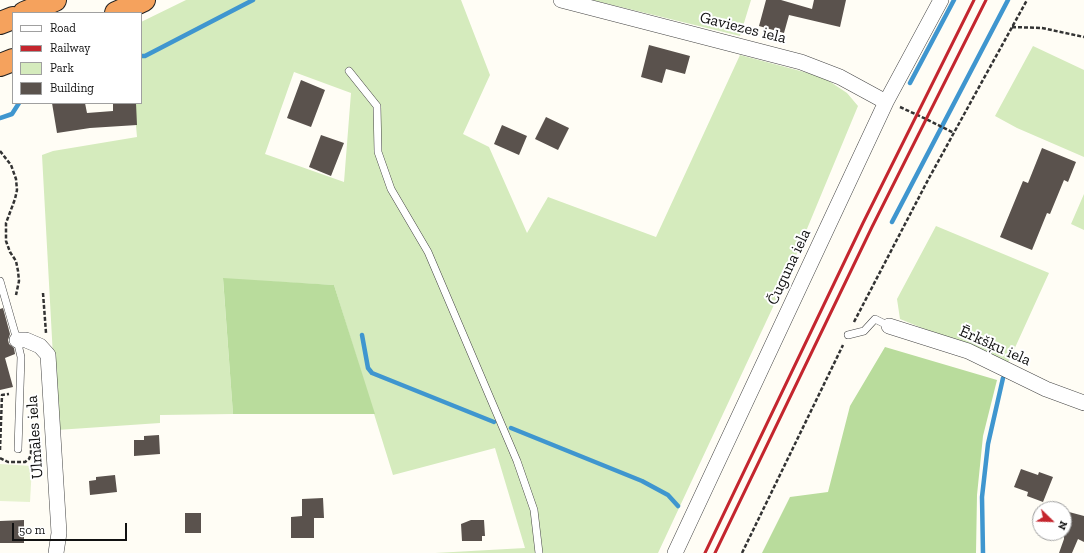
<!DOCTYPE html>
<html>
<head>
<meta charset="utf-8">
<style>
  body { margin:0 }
  #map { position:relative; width:1084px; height:553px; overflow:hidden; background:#fffdf5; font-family:"Zilla Slab",serif }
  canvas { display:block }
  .legend { position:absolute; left:12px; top:12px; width:130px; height:92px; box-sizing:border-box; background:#fff; border:1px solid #a0a0a0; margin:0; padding:5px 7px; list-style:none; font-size:12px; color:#111 }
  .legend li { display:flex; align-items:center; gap:8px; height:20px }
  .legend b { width:20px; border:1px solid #a0a0a0 }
  .north { position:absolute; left:1032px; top:501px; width:40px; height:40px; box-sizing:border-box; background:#fff; border:1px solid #a0a0a0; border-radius:50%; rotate:113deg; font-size:11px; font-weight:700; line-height:16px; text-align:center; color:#111 }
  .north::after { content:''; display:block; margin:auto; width:14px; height:18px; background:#c4262e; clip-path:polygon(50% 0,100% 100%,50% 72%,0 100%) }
  .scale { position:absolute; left:12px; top:523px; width:115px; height:18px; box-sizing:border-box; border:2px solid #111; border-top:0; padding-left:5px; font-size:12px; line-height:14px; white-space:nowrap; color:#111; -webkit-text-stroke:3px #fff; paint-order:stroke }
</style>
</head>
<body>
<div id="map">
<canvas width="1084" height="553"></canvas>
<ul class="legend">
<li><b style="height:5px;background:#fff"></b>Road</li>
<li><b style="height:5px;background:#c4262e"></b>Railway</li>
<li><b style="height:11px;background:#d5ebbd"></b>Park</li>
<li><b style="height:11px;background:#5a524d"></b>Building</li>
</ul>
<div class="north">N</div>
<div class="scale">50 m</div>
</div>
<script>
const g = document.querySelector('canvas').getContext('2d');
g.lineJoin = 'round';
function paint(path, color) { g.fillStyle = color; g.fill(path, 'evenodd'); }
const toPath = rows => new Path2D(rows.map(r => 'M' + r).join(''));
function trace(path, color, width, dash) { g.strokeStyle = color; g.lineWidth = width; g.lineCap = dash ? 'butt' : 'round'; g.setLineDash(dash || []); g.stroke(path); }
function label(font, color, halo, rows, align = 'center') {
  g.font = font + ' "Zilla Slab",serif'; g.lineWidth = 4; g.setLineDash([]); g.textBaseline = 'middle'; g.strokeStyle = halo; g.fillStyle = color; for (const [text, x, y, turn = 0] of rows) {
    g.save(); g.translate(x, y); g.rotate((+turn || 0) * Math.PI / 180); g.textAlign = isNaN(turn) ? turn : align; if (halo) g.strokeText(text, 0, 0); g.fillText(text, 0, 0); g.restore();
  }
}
const green = toPath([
  [186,0,461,0,490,75,463,134,489,147,527,233,548,197,656,237,740,55,823,77,847,93,858,106,787,277,658,553,435,553,525,548,495,448,393,475,334,285,223,279,233,414,160,415,160,423,57,430,42,155,53,151,137,137,134,103,141,103,141,22],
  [294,72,351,93,344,182,265,154],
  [592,0,751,0,740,36],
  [1033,46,1084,70,1084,157,1017,128,995,116],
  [1084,194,1084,230,1071,224],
  [936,226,1049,273,1008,363,900,319,897,299]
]);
const forest = toPath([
  [223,278,334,285,375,414,233,414],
  [885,347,997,380,983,436,977,495,976,553,762,553,790,497,828,492,850,406]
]);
const pitch = toPath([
  [0,464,32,466,30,502,0,501]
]);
const stream = toPath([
  [141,56,145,56,253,0],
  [910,83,954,0],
  [0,118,12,114,19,103],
  [892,222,1008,0],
  [362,335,368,368,372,373,494,422],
  [511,428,642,481,668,495,678,506],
  [983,553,982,497,988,444,1003,378]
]);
const building = toPath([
  [766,0,781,0,812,9,814,0,846,0,840,27,789,15,784,33,759,26],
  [649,45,690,56,685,74,666,69,662,83,641,77],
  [301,80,325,90,311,127,287,118],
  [52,103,85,103,87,113,113,111,113,103,136,103,137,125,90,128,57,133],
  [546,117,569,128,558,150,535,139],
  [502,125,527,136,519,155,494,144],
  [321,135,344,143,331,176,309,167],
  [1042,148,1076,162,1068,182,1064,180,1050,214,1047,213,1032,250,1000,237,1023,181,1028,183],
  [3,308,10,334,8,340,9,344,14,348,15,354,5,358,13,387,0,390,0,309],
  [159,435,160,454,134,456,134,440,144,440,144,436],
  [1021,469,1038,475,1039,472,1053,477,1043,502,1027,496,1028,492,1014,487],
  [115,475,117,492,90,495,89,481,96,480,96,477],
  [323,498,324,518,314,518,314,538,291,538,291,517,302,516,302,499],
  [1069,512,1084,516,1084,542,1078,539,1072,553,1059,553,1064,539,1064,524],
  [185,513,201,513,201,533,185,533],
  [24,520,24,543,0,543,0,521],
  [471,520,484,520,485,536,482,536,482,541,462,541,461,524]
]);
const path = toPath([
  [1012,27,1042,28,1084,37],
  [900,107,926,119,954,133],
  [0,151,11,165,16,179,17,190,15,199,6,223,6,241,10,252,16,261,18,271,19,281,16,295],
  [43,293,46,333],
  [854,322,929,178,1027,0],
  [0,450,2,395,9,394],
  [0,458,8,462,25,462,29,459,31,454,31,442],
  [742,553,843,345]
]);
const lane = toPath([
  [349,71,377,106,378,152,391,189,428,252,517,461,534,510,539,553],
  [0,281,17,340,21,357,18,449],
  [848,335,864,331,875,319,889,326]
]);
const street = toPath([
  [561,0,801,62,840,77,886,102],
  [889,326,968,351,1046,389,1084,403],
  [17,340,26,340,40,346,48,355,59,533,56,553],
  [675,553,886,102,941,0]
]);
const highway = toPath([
  [24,13,55,0],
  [116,13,144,0],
  [0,23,13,18],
  [0,65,13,60]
]);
const rail = toPath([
  [705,553,863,223,974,0],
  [715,553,872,227,986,0]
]);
const streetNames = [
  ["Gaviezes iela",743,28,14],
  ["Čuguna iela",789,267,-65],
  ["Ērkšķu iela",995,346,24],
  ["Ulmales iela",35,437,-94]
];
paint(green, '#d5ebbd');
paint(forest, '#b9dc9c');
paint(pitch, '#e6f2cf');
trace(stream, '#3f96cf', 4.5);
paint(building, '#5a524d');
trace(lane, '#444', 8);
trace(street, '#444', 16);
trace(highway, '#222', 24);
trace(path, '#333', 2.5, [4, 2]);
trace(lane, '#fff', 7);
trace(street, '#fff', 15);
trace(highway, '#f5a25d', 22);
trace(rail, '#c4262e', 3);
label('16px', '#111', '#fff', streetNames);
</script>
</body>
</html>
